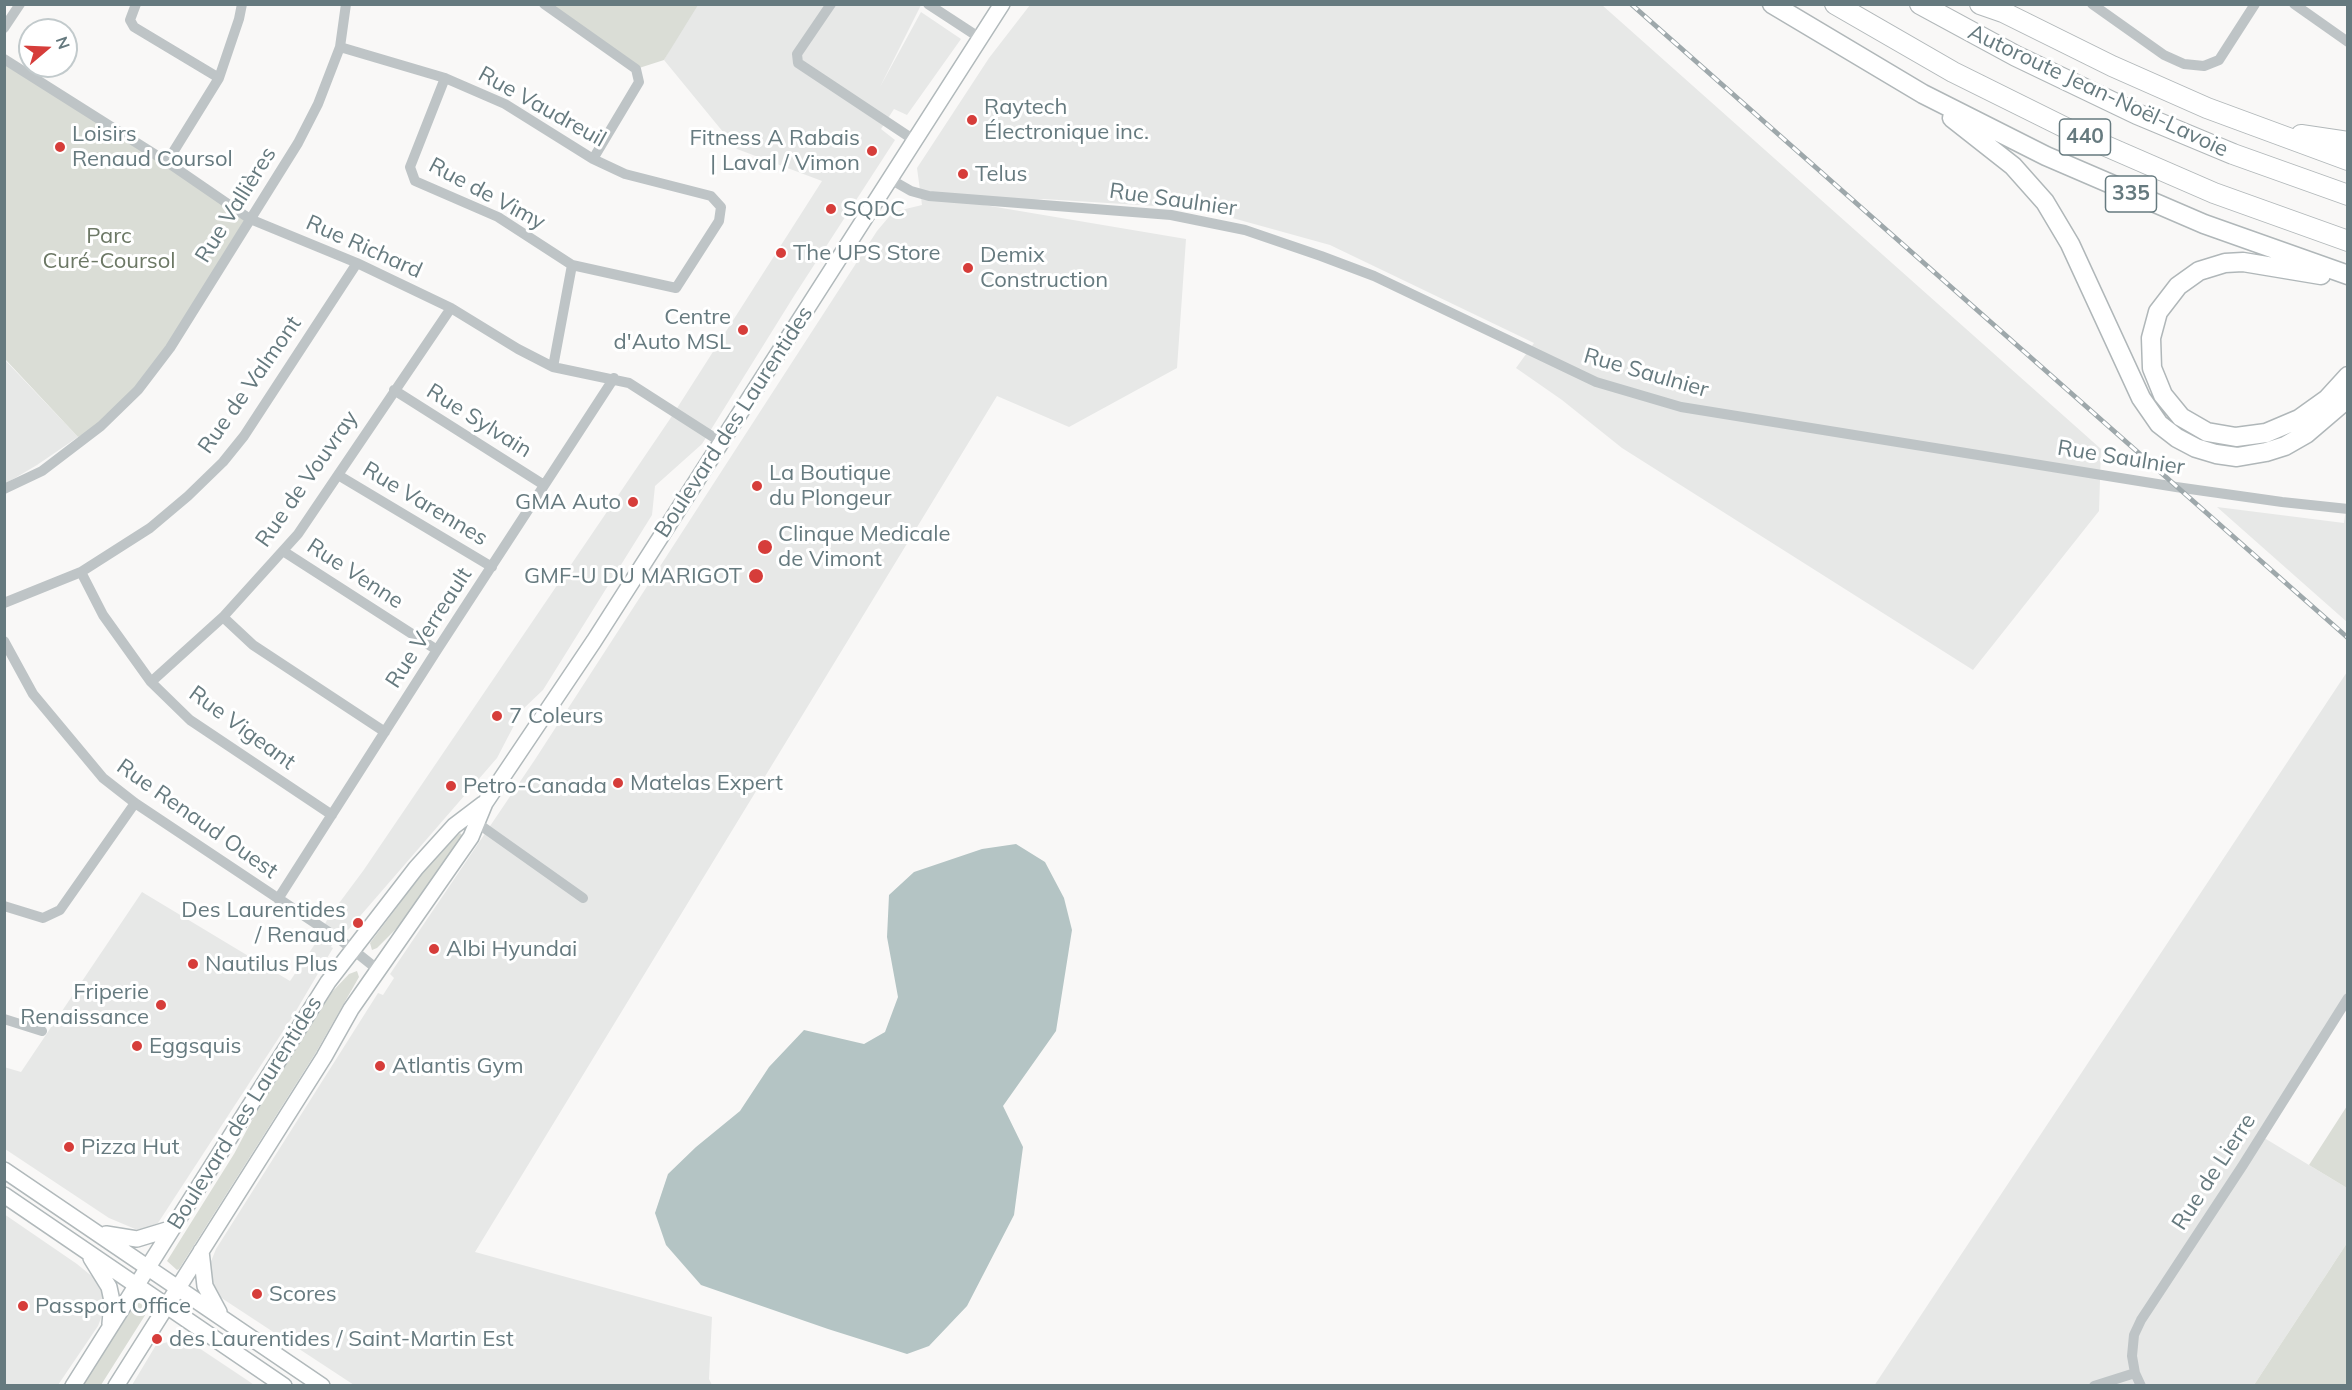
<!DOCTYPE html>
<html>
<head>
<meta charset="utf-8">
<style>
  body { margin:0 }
  #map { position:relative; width:2352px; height:1390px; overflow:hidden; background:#f9f8f7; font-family:Mulish,sans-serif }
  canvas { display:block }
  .frame { position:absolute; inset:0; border:6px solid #667a7f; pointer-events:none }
  .north { position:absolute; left:18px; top:18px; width:60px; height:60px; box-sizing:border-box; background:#fff; border:2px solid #c2cacc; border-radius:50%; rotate:71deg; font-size:16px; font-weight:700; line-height:24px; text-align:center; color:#667a7f }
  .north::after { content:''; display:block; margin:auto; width:21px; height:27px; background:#d63d3a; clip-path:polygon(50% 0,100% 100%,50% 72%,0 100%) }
</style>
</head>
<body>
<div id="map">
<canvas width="2352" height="1390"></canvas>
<div class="frame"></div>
<div class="north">N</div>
</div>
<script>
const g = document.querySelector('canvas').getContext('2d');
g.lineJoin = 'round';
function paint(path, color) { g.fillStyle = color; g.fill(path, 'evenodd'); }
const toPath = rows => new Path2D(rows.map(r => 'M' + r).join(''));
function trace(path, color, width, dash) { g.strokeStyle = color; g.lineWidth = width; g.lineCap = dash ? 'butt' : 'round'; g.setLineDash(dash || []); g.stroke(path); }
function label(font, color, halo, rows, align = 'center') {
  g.font = font + ' Mulish,sans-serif'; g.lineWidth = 6; g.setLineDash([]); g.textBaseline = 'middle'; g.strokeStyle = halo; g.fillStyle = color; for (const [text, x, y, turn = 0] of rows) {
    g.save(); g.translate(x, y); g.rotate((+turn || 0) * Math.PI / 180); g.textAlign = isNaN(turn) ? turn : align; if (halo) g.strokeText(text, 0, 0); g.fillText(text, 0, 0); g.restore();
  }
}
const built = toPath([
  [694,5,921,5,880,87,921,12,961,39,907,115,894,109,881,129,895,140,794,296,702,444,655,486,652,515,543,690,522,710,497,758,348,930,341,928,331,947,333,948,293,1016,158,1223,140,1231,109,1218,5,1149,4,1067,21,1072,142,892,290,981,315,944,328,918,363,871,672,416,822,181,737,149,664,60],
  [1030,5,1602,5,2101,449,2099,511,1973,670,1622,448,1562,400,1516,368,1534,343,1330,245,1218,214,1172,207,1043,199,984,205,1186,239,1177,368,1069,427,997,396,475,1252,712,1317,709,1379,712,1385,354,1385,220,1297,212,1284,210,1264,216,1249,378,993,383,995,394,978,390,974,534,761,877,231,893,212,922,205,917,168,989,58],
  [4,359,78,437,37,465,5,484],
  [2347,500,2347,622,2217,507,2344,523],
  [2347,672,2347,1003,2261,1136,2347,1188,2347,1243,2254,1385,1874,1386],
  [4,1214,77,1264,94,1278,101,1288,104,1310,98,1326,58,1385,5,1385],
  [184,1338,247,1380,254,1385,132,1385,156,1345]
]);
const green = toPath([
  [538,5,698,5,664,60,636,69],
  [4,59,250,219,170,348,101,426,78,437,5,359],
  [460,833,464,837,404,921,377,948,372,950,370,943,400,903,414,881,437,854],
  [357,971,359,977,315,1054,179,1269,177,1270,167,1261,234,1154,259,1107,331,993,349,974],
  [2347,1106,2347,1188,2309,1165],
  [2347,1243,2347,1385,2254,1385],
  [136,1301,149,1309,101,1385,83,1385]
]);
const water = toPath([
  [1016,844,1045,862,1064,898,1072,930,1056,1031,1003,1106,1023,1147,1014,1215,967,1306,929,1346,907,1354,828,1329,701,1285,666,1245,655,1213,668,1174,696,1147,740,1111,769,1067,804,1030,864,1044,885,1032,898,997,887,937,889,895,914,872,982,849]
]);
const street = toPath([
  [136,4,130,20,134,27,219,78],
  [544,4,636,69,639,82,593,159],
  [831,4,797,54,798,63,914,140],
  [928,4,980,38],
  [2092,4,2164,55,2184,64,2204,66,2219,60,2255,4],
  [2294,4,2348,42],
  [4,28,20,4],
  [340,47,445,78,505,104,593,159,625,174,711,196,721,207,719,221,676,288,572,265,498,217,415,181,410,167,445,78],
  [4,59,167,162,250,219,357,263,451,308,518,349,553,367,629,383,721,442],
  [167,162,219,78,239,19,242,4],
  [890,179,911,191,929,196,1171,215,1245,230,1321,256,1374,276,1596,382,1681,407,2176,487,2282,502,2348,509],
  [553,367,572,265],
  [394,390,544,485],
  [338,475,492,567],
  [4,489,42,471,101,426,138,390,170,348,298,143,318,104,340,47,346,4],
  [283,551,437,650],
  [81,572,103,615,151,682,190,720,332,815],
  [4,603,81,572,150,528,188,496,223,462,244,436,357,263],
  [223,617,253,645,385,732],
  [4,641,33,694,103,778,135,803,342,941,377,969],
  [151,682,223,617,298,534,451,308],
  [473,820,583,898],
  [278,899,437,650,614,378],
  [4,906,43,918,60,910,135,803],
  [4,1019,42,1031],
  [2094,1386,2135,1373],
  [2141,1386,2135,1373,2132,1356,2134,1335,2141,1320,2243,1165,2348,998]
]);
const secondary = toPath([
  [4,1170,322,1386],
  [4,1195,284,1386],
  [106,1234,137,1239,173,1228],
  [201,1251,205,1286,219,1312],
  [91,1258,109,1287,112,1301,110,1324],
  [73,1386,328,982,416,868,454,826,483,804],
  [116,1386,324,1057,351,1009,471,837,485,803,594,641,1002,4]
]);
const primary = toPath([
  [1772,4,1923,94,2046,156,2204,224,2348,275],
  [1952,118,2013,166,2045,202,2070,244,2141,398,2159,424,2177,438,2196,448,2216,454,2237,457,2266,452,2285,446,2306,434,2348,398],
  [2321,275,2243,262,2225,263,2199,271,2178,286,2158,312,2151,338,2152,368,2163,395,2181,417,2207,432,2236,437,2266,433,2299,419,2327,399,2348,376]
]);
const highway = toPath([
  [1835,4,1953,72,2076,133,2214,193,2348,241],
  [1920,4,2016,56,2137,114,2233,154,2348,195],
  [1980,4,2003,12,2112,66,2207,108,2348,160],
  [2301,135,2348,142]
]);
const rail = toPath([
  [1631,4,2348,638]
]);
const markers = [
  [972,120,6,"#d63d3a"],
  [60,147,6,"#d63d3a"],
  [872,151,6,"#d63d3a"],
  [963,174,6,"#d63d3a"],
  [831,209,6,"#d63d3a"],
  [781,253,6,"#d63d3a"],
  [968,268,6,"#d63d3a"],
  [743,330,6,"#d63d3a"],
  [757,486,6,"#d63d3a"],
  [633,502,6,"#d63d3a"],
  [765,547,8,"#d63d3a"],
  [756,576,8,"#d63d3a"],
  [497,716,6,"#d63d3a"],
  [618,783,6,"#d63d3a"],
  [451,786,6,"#d63d3a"],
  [358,923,6,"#d63d3a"],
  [434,949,6,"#d63d3a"],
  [193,964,6,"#d63d3a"],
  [161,1005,6,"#d63d3a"],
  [137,1046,6,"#d63d3a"],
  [380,1066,6,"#d63d3a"],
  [69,1147,6,"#d63d3a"],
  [257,1294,6,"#d63d3a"],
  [23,1306,6,"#d63d3a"],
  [157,1339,6,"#d63d3a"]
];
const shields = [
  [2085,137,51],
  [2131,194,51]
];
const shieldNames = [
  ["440",2085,137],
  ["335",2131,194]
];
const streetNames = [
  ["Autoroute Jean-Noël-Lavoie",2098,91,25],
  ["Rue Vaudreuil",542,107,29],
  ["Rue de Vimy",487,194,28],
  ["Rue Saulnier",1173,200,8],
  ["Rue Vallières",236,205,-58],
  ["Rue Richard",364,247,24],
  ["Rue Saulnier",1646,373,16],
  ["Rue de Valmont",250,385,-55],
  ["Rue Sylvain",479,421,32],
  ["Boulevard des Laurentides",734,422,-57],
  ["Rue Saulnier",2121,458,9],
  ["Rue de Vouvray",307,479,-55],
  ["Rue Varennes",425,504,31],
  ["Rue Venne",355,574,33],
  ["Rue Verreault",429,628,-57],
  ["Rue Vigeant",242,728,36],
  ["Rue Renaud Ouest",197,819,35],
  ["Boulevard des Laurentides",245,1113,-58],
  ["Rue de Lierre",2214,1172,-57]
];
const poiNames = [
  ["Raytech",984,107],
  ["Électronique inc.",984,132],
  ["Loisirs",72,134],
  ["Renaud Coursol",72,159],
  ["Fitness A Rabais",860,138,"right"],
  ["| Laval / Vimon",860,163,"right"],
  ["Telus",975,174],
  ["SQDC",843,209],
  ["The UPS Store",793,253],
  ["Demix",980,255],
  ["Construction",980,280],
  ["Centre",731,317,"right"],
  ["d'Auto MSL",731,342,"right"],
  ["La Boutique",769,473],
  ["du Plongeur",769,498],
  ["GMA Auto",621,502,"right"],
  ["Clinque Medicale",778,534],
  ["de Vimont",778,559],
  ["GMF-U DU MARIGOT",742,576,"right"],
  ["7 Coleurs",509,716],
  ["Matelas Expert",630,783],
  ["Petro-Canada",463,786],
  ["Des Laurentides",346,910,"right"],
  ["/ Renaud",346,935,"right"],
  ["Albi Hyundai",446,949],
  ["Nautilus Plus",205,964],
  ["Friperie",149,992,"right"],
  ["Renaissance",149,1017,"right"],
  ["Eggsquis",149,1046],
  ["Atlantis Gym",392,1066],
  ["Pizza Hut",81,1147],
  ["Scores",269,1294],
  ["Passport Office",35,1306],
  ["des Laurentides / Saint-Martin Est",169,1339]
];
const parkNames = [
  ["Parc",109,236],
  ["Curé-Coursol",109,261]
];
paint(built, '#e7e8e7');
paint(green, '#daddd6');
paint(water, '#b4c4c4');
trace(secondary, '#b1b9bb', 18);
trace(primary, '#b0b7b9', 21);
trace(highway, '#b2b8ba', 22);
trace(street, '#bec4c6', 10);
trace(secondary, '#fff', 15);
trace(primary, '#fff', 18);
trace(highway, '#fff', 20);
trace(rail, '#9ea8ab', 5);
trace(rail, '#fff', 3, [9]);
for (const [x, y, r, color] of markers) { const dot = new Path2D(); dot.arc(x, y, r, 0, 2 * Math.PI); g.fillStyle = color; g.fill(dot); trace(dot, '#fff', 2); }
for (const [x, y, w] of shields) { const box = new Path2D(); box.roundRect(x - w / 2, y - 18, w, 36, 4.5); g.fillStyle = '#fff'; g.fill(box); trace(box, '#667a7f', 1.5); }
label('bold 21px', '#667a7f', null, shieldNames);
label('22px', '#667a7f', '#fff', streetNames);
label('22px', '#667a7f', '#fff', poiNames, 'left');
label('22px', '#6c7865', '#fff', parkNames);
</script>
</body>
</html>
